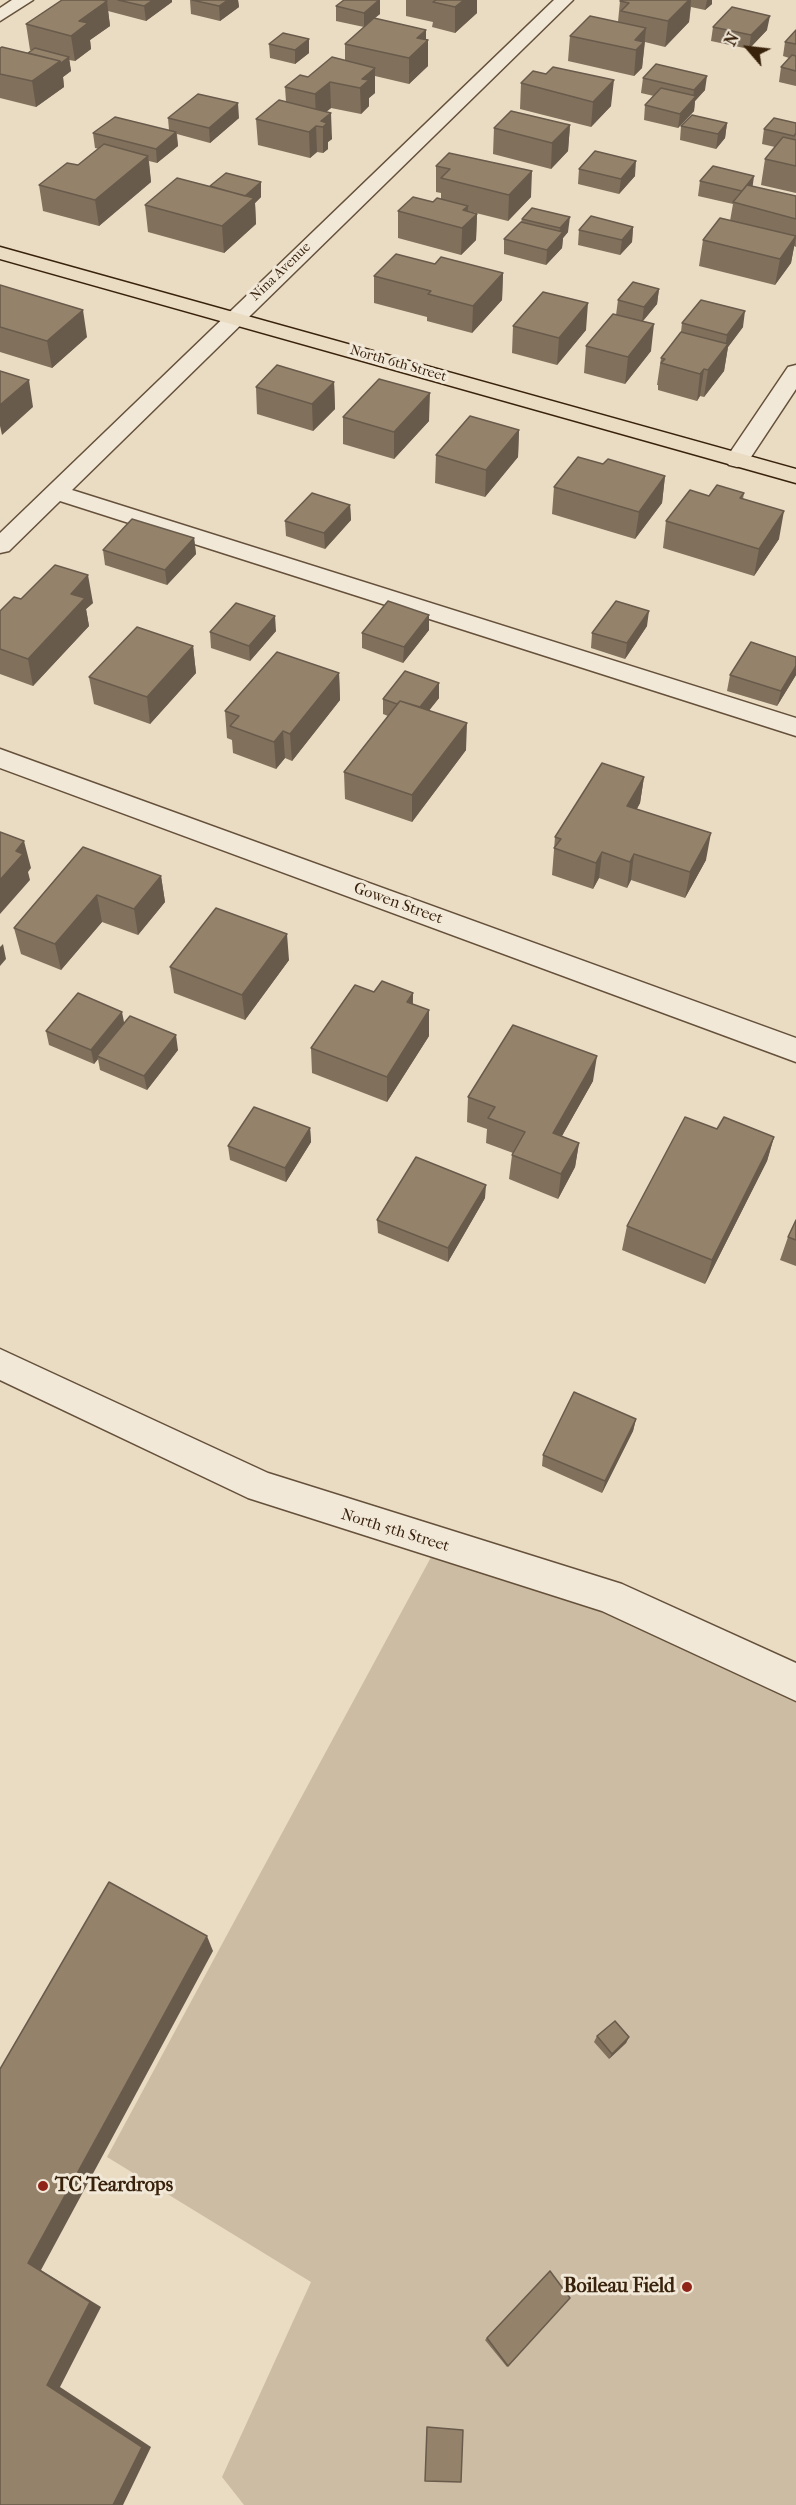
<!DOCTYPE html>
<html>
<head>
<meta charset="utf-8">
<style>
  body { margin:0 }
  #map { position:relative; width:796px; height:2505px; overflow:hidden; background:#eadbc3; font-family:"IM FELL French Canon",serif }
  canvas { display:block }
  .north { position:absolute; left:718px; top:18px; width:60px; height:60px; -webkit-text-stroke:4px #f1e8d8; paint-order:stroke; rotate:298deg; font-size:16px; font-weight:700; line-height:24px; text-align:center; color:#39220c }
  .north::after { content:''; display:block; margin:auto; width:21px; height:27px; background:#39220c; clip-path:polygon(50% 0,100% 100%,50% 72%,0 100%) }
</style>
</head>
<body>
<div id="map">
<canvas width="796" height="2505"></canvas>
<div class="north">N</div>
</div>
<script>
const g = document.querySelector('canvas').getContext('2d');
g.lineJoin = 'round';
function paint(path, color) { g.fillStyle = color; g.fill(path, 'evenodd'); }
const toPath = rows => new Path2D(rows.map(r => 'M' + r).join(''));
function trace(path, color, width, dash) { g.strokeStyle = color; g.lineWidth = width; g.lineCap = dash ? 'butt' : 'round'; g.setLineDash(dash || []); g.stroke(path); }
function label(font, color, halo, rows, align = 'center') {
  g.font = font + ' "IM FELL French Canon",serif'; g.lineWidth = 6; g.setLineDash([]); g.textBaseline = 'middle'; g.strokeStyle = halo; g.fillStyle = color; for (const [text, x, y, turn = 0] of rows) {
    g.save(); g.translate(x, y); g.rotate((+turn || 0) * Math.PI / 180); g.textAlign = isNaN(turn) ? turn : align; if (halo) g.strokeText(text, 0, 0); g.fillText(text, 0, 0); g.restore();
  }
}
const green = toPath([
  [443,1535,796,1674,796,2505,244,2505,222,2477,311,2282,107,2157]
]);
const minor = toPath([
  [12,0,33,0,0,21,0,8,12,0],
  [554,0,573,0,72,490,796,718,796,736,60,501,9,551,0,553,0,533,554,0],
  [796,365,796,389,749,460,745,465,737,467,729,465,725,460,788,367,796,365],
  [0,749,796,1038,796,1062,0,768,0,749],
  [0,1349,268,1473,622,1584,796,1663,796,1701,602,1611,248,1498,0,1380,0,1349]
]);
const major = toPath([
  [0,247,796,469,796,483,0,259,0,247]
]);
const wall = toPath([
  [62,0,172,0,172,2,146,21,108,11,110,26,90,40,91,49,75,61,69,60,71,71,63,77,64,87,36,107,0,98,0,48,28,53,32,50,30,50,26,24],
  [190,0,238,0,239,7,220,21,191,14],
  [406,0,477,0,477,13,455,33,432,27,433,22,406,16],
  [621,0,712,0,712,4,705,10,691,7,689,22,665,47,645,42,642,68,634,76,568,61,570,36,618,22,620,1],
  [336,6,380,14,374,18,428,40,428,66,409,84,375,76,375,93,369,98,369,106,361,114,331,108,326,112,332,139,328,142,328,149,323,153,317,152,310,158,258,145,256,119,286,102,285,87,345,61,345,44,364,27,336,21],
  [713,27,767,30,749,49,711,41],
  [796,30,796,86,779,82,781,67,789,58,783,56,785,42],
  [309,39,309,53,295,64,270,58,269,44],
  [643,78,705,90,695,101,694,111,678,128,644,120,645,105,654,96,641,93],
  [521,83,611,106,591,127,520,109],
  [168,118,239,118,210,143,177,134,178,146,157,163,149,161,151,182,99,226,43,211,39,185,78,165,99,149,95,148,93,133,169,130],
  [727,123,725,138,716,149,680,140,681,126],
  [796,123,796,193,761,185,765,159,775,147,762,144,764,129],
  [570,125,568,151,551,169,493,154,494,128],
  [449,153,531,197,508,221,468,211,477,214,476,240,461,255,398,238,398,211,433,202,441,199,441,193,436,192,436,166],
  [579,169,635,176,619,194,578,184],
  [700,181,753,187,796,196,796,247,794,246,791,263,775,285,699,266,703,240,730,221,733,204,698,196],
  [261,182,261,197,255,203,256,224,224,253,148,232,145,205,210,186],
  [532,208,568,232,563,238,562,248,546,265,504,254,504,239,521,222,522,219],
  [633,227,632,242,620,255,578,245,579,230],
  [435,264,503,273,502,300,472,333,427,321,427,317,374,303,374,276],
  [0,285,87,337,52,368,0,352],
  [659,289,657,304,643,321,651,351,625,384,584,373,586,346,616,315,618,300],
  [682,323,743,327,728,347,724,371,704,397,700,396,697,401,658,390,658,385,657,385,661,358,681,332],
  [513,326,586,330,557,365,512,353],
  [334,382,335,409,313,431,257,414,256,387],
  [343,417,429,421,394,459,343,444],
  [519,430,518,457,485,497,435,483,436,455],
  [603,464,665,476,662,503,635,539,552,514,554,487],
  [744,493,743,499,779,539,754,576,663,548,666,521,709,496],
  [350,505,351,520,325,549,286,536,285,521],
  [194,538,196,554,167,585,105,565,103,550],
  [21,599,93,603,86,609,89,626,33,686,0,674,0,611],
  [647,626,625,659,591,648,592,633],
  [429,630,403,663,362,648,362,633],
  [276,631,250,661,211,648,210,632],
  [193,646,196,673,150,724,94,704,89,677],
  [796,657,796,675,777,706,727,691,730,675],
  [339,673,340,700,292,761,285,758,276,769,233,753,232,740,227,738,225,711],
  [439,683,439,698,429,710,466,750,412,822,345,799,344,772,388,716,383,714,383,699],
  [644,777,640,803,637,809,706,860,685,898,631,880,627,888,599,878,593,889,552,875,555,837],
  [83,847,161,876,165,902,138,935,102,922,61,970,21,954,14,928],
  [289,960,245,1020,174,993,170,967],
  [374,992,413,993,413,1004,429,1036,387,1102,312,1073,311,1048],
  [124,1023,178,1050,147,1090,100,1070,98,1059,94,1064,49,1045,46,1031],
  [593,1081,562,1136,579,1143,575,1167,558,1199,509,1179,512,1155,513,1153,486,1143,487,1129,467,1122,468,1097],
  [310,1128,311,1142,286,1182,230,1160,228,1146],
  [717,1129,774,1137,767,1161,705,1284,622,1250,627,1226],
  [485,1198,448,1262,378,1233,377,1220],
  [796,1220,796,1266,780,1260,788,1237],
  [636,1419,633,1431,602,1493,542,1466,543,1455],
  [597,2036,629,2037,626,2043,609,2059,594,2042],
  [550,2271,508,2366,507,2367,485,2340]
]);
const shadedWall = toPath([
  [153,0,172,0,172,2,146,21,144,6],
  [228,0,238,0,239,7,220,21,219,6],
  [379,0,380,0,380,14,364,27,364,13],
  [464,0,477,0,477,13,455,33,455,7],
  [689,0,691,0,689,22,665,47,668,21],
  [707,0,712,0,712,4,705,10],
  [107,1,110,26,90,40,91,49,75,61,71,36,79,21],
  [770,16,767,30,749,49,751,35],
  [646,28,642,68,634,76,636,50,635,40],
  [426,30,426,43,428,40,428,66,409,84,409,58,417,38],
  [309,39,309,53,295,64,295,50],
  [69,57,71,71,63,77,64,87,36,107,32,81,60,61],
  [375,68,375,93,369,98,369,106,361,114,360,88,362,79],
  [707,76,705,90,695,101,694,111,678,128,680,114,693,99,694,90],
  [614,80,611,106,591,127,593,102],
  [330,82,331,108,316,120,315,94],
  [238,103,239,118,210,143,209,128],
  [331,113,332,139,328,142,328,149,323,153,323,127,321,121],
  [727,123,725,138,716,149,718,134],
  [570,125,568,151,551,169,552,143],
  [316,126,317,152,310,158,309,132],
  [176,132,178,146,157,163,156,149],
  [148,156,151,182,99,226,95,200],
  [636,161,635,176,619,194,621,179],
  [532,171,531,197,508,221,509,195],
  [754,176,752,191,742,191],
  [261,182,261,197,255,203,256,224,224,253,222,226,238,202],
  [468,206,467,223,477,214,476,240,461,255,463,210],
  [570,217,568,232,563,238,562,248,546,265,547,250,559,237,560,228],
  [633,227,632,242,620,255,622,240],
  [796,237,791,263,775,285,780,259],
  [503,273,502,300,472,333,473,306],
  [659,289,657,304,642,322,644,307],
  [588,303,586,330,557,365,559,338],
  [83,310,87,337,52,368,47,341],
  [745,311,743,327,728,347,724,371,704,397,708,370,725,348,727,335],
  [654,324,651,351,625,384,628,357],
  [704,369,700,396,697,401,700,374],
  [29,380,33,407,2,435,0,426,0,405],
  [334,382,335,409,313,431,312,404],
  [430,393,429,421,394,459,394,432],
  [519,430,518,457,485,497,486,470],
  [665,476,662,503,635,539,639,512],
  [350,505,351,520,325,549,324,533],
  [784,511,779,539,754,576,759,549],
  [194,538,196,554,167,585,165,570],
  [88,575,93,603,86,609,89,626,33,686,28,659,71,594],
  [649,611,647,626,625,659,627,643],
  [429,615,429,630,403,663,404,647],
  [275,616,276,631,250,661,249,646],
  [193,646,196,673,150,724,147,697],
  [796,666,796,675,777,706,781,691],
  [339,673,340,700,292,761,290,734],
  [439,683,439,698,417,726,417,711],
  [467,723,466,750,412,822,412,795],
  [283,731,285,758,276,769,274,742],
  [644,777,640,803,623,832,627,806],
  [711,833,706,860,685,898,690,872],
  [24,841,31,868,28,872,30,880,0,914,0,880,16,851],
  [602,852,599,878,593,889,596,863],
  [634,854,631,880,627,888,630,862],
  [161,876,165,902,138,935,134,909],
  [97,895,102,922,61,970,55,944],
  [287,934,289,960,245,1020,242,995],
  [3,944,6,959,0,966,0,947],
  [413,993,412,1019,407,1002],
  [429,1010,429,1036,387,1102,387,1077],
  [122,1012,125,1027,97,1056,98,1059,94,1064,91,1050],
  [176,1035,178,1050,147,1090,144,1076],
  [597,1056,593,1081,550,1157,553,1133],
  [310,1128,311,1142,286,1182,285,1168],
  [774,1137,767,1161,705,1284,712,1260],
  [579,1143,575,1167,558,1199,561,1174],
  [486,1185,485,1198,448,1262,448,1248],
  [636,1419,633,1431,602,1493,605,1481],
  [207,1936,213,1951,41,2270,101,2307,60,2387,151,2447,123,2505,113,2505,47,2385,28,2263],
  [629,2037,626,2043,609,2059,612,2054]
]);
const building = toPath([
  [62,0,102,0,107,1,79,21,88,23,71,36,26,24,62,0],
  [118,0,153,0,144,6,118,0],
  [192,0,228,0,219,6,192,0],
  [344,0,379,0,364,13,336,6,344,0],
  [436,0,464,0,455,7,433,2,436,0],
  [621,0,689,0,668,21,621,11,629,3,620,1,621,0],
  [732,7,770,16,751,35,713,27,732,7],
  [590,16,646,28,635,40,644,42,636,50,570,36,590,16],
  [374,18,426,30,417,38,428,40,409,58,345,44,374,18],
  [796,30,796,44,785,42,796,30],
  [283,33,309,39,295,50,269,44,283,33],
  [2,47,60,61,32,81,0,74,0,48,2,47],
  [35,48,69,57,61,63,60,61,28,53,35,48],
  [792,55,796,56,796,71,781,67,792,55],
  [332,57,375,68,362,79,369,80,360,88,330,82,315,94,285,87,300,75,308,77,332,57],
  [656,64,707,76,694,90,643,78,656,64],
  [553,67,614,80,593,102,521,83,533,71,546,74,553,67],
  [661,88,696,96,680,114,645,105,661,88],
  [198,94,238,103,209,128,168,118,198,94],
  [279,100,331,113,321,121,327,123,323,127,316,126,309,132,256,119,279,100],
  [511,111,570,125,552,143,494,128,511,111],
  [692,115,727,123,718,134,681,126,692,115],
  [115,117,176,132,156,149,93,133,115,117],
  [774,118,796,123,796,133,794,136,764,129,774,118],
  [783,137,796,140,796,166,765,159,783,137],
  [104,144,148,156,95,200,39,185,67,163,78,165,104,144],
  [595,151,636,161,621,179,579,169,595,151],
  [449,153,532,171,509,195,441,178,450,169,436,166,449,153],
  [713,166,754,176,742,191,700,181,713,166],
  [226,173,261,182,245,196,210,186,226,173],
  [177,178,254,198,222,226,145,205,177,178],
  [747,185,796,196,796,219,733,202,747,185],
  [413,197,433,202,437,198,468,206,463,210,477,214,462,228,398,211,413,197],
  [532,208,570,217,560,228,522,219,532,208],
  [591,216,633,227,622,240,579,230,591,216],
  [720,218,796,236,780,259,703,240,720,218],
  [521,222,563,232,547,250,504,239,521,222],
  [396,254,435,264,441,257,503,273,473,306,428,294,431,291,374,276,396,254],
  [633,282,659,289,644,307,618,300,633,282],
  [0,285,83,310,47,341,0,327,0,285],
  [543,292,588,303,559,338,513,326,543,292],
  [701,300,745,311,727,335,682,323,701,300],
  [613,314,654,324,628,357,586,346,613,314],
  [681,332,728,344,708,370,704,369,700,374,661,363,665,359,661,358,681,332],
  [277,365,334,382,312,404,256,387,277,365],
  [0,371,29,380,0,405,0,371],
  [379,379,430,393,394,432,343,417,379,379],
  [470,416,519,430,486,470,436,455,470,416],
  [578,457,603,464,608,459,665,476,639,512,554,487,578,457],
  [717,485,744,493,740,498,784,511,759,549,666,521,690,490,709,496,717,485],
  [312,493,350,505,324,533,285,521,312,493],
  [132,519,194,538,165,570,103,550,132,519],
  [55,565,88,575,71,594,85,598,28,659,0,649,0,611,14,597,21,599,55,565],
  [388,601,429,615,404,647,362,633,388,601],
  [616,601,649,611,627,643,592,633,616,601],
  [236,603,275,616,249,646,210,632,236,603],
  [137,627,193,646,147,697,89,677,137,627],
  [751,642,796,657,796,666,781,691,730,675,751,642],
  [277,652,339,673,290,734,283,731,274,742,230,726,239,716,225,711,277,652],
  [405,671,439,683,420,707,400,701,397,704,383,699,405,671],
  [400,701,467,723,412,795,344,772,400,701],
  [602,763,644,777,627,806,711,833,690,872,634,854,630,862,602,852,596,863,554,848,561,839,555,837,602,763],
  [0,832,24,841,16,851,23,854,0,880,0,832],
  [83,847,161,876,134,909,97,895,55,944,14,928,83,847],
  [216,908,287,934,242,995,170,967,216,908],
  [382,981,413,993,407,1002,429,1010,387,1077,311,1048,355,985,374,992,382,981],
  [78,993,122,1012,91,1050,46,1031,78,993],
  [130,1016,176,1035,144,1076,97,1056,130,1016],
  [513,1025,597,1056,553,1133,579,1143,561,1174,512,1155,525,1132,488,1118,495,1107,468,1097,513,1025],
  [254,1107,310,1128,285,1168,228,1146,254,1107],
  [685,1117,717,1129,724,1117,774,1137,712,1260,627,1226,685,1117],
  [416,1157,486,1185,448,1248,377,1220,416,1157],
  [796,1220,796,1240,788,1237,796,1220],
  [574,1392,636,1419,605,1481,543,1455,574,1392],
  [109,1882,207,1936,28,2263,90,2302,47,2385,142,2447,113,2505,0,2505,0,2069,109,1882],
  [615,2021,629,2037,612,2054,597,2036,615,2021],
  [550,2271,570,2298,508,2366,487,2338,550,2271],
  [427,2427,463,2430,461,2482,425,2481,427,2427]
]);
const markers = [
  [43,2186,6,"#8f2418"],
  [687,2287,6,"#8f2418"]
];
const farStreetnames = [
  ["Nina Avenue",281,272,-44],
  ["North 6th Street",398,364,16]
];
const streetNames = [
  ["Gowen Street",398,904,20],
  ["North 5th Street",395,1531,17]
];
const nearPoinames = [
  ["TC Teardrops",55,2186],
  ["Boileau Field",675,2287,"right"]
];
paint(green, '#ccbca4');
trace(minor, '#65503a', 3);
trace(major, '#39220c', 3);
paint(minor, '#f1e8d8');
paint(major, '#eadbc3');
paint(wall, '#80705c');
paint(shadedWall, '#685b4b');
paint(building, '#95826b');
trace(building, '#685b4b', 1.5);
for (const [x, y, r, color] of markers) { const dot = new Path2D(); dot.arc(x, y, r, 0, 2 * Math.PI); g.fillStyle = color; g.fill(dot); trace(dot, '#f1e8d8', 2); }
label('14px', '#39220c', '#f1e8d8', farStreetnames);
label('16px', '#39220c', '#f1e8d8', streetNames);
label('bold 20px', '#39220c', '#f1e8d8', nearPoinames, 'left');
</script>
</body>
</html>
